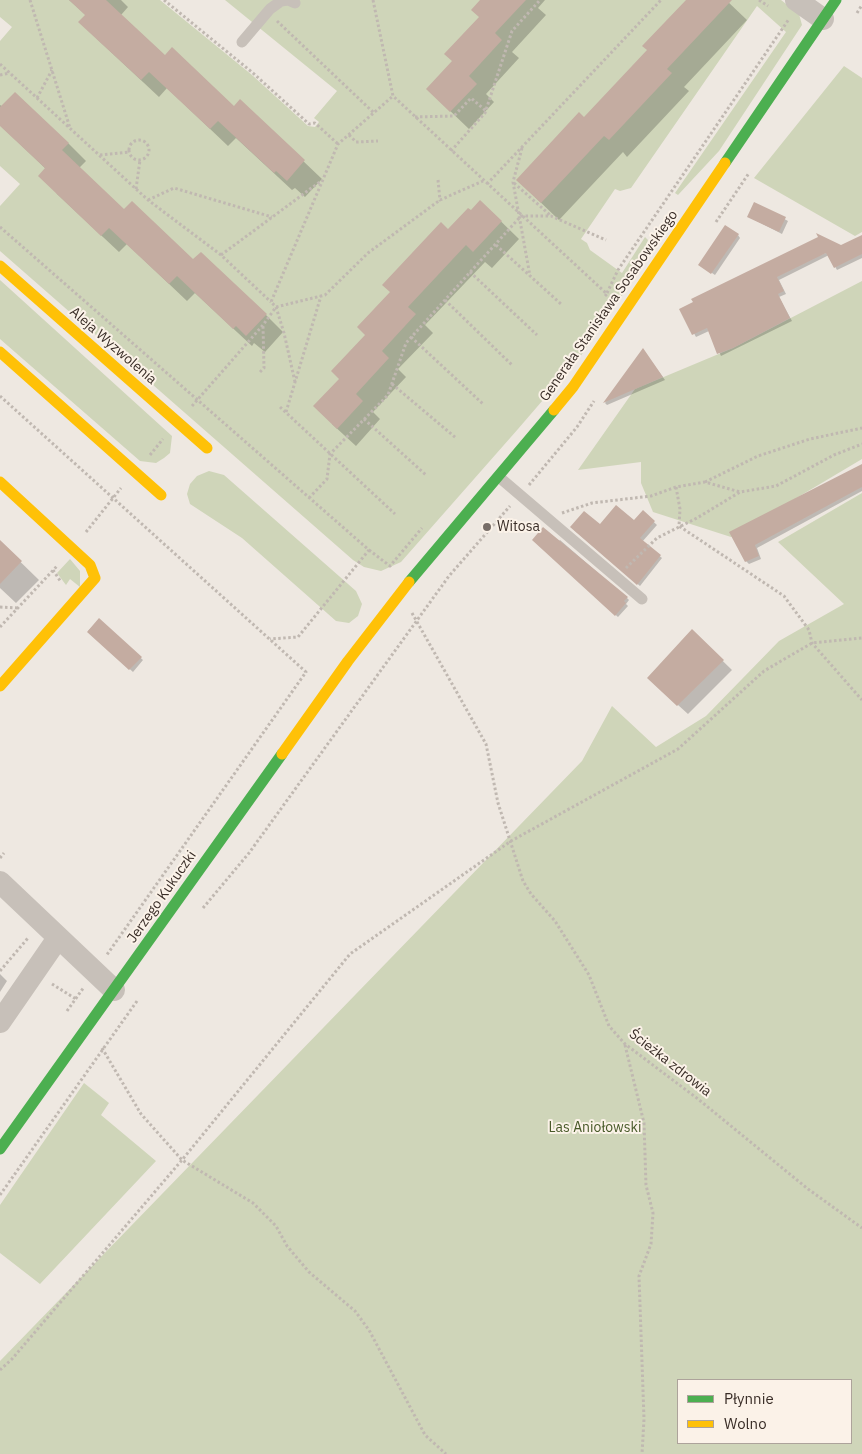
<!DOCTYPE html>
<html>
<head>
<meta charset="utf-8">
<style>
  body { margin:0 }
  #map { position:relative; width:862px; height:1454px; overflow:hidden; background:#eee8e1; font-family:"IBM Plex Sans",sans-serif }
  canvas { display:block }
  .legend { position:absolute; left:677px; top:1379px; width:175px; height:65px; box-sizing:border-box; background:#fbf2e8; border:1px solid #ada39b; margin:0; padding:6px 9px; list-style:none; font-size:15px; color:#392d27 }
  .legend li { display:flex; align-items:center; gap:10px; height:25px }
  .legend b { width:25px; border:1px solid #ada39b }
</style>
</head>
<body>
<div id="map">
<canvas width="862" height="1454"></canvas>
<ul class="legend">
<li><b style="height:6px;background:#4caf50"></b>Płynnie</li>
<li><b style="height:6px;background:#ffc107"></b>Wolno</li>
</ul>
</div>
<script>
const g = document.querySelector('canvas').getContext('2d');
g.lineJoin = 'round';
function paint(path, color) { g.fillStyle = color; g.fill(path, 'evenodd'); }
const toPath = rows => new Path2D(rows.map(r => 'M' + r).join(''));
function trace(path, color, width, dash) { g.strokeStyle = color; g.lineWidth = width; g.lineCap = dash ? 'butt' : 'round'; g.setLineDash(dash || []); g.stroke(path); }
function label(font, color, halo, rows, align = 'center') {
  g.font = font + ' "IBM Plex Sans",sans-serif'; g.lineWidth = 4; g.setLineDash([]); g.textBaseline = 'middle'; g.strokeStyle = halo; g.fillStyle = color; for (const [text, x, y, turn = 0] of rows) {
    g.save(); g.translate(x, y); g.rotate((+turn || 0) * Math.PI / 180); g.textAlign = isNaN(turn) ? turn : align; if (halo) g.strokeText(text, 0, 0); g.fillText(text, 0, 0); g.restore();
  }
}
const green = toPath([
  [0,0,160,0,252,75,308,126,315,127,319,122,314,118,337,91,225,0,781,0,799,14,802,25,719,151,678,195,675,193,786,32,757,6,631,188,620,191,615,189,581,239,587,243,590,250,622,273,645,237,648,240,630,284,580,357,518,429,401,562,381,571,364,567,353,560,0,251,0,206,20,184,0,166,0,41,12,27,0,17],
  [844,66,862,78,862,232,855,236,754,178],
  [0,280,172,436,170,453,164,458,156,463,140,461,0,339],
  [862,281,862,459,731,537,653,512,641,483,641,462,578,470,635,389,733,348],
  [209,471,224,475,356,591,362,604,358,616,349,623,336,621,242,538,190,504,187,494,190,484,197,476],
  [862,493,862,1454,0,1454,0,1361,582,761,612,706,656,747,706,716,779,641,844,604,778,542],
  [678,1380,851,1380,851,1443,678,1443],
  [70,559,80,571,80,587,70,579,66,585,57,573],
  [84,1083,109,1103,101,1115,156,1161,40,1284,0,1253,0,1205]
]);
const shadow = toPath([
  [69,0,121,0,128,7,121,15,165,56,234,107,240,101,322,179,305,197,295,188,292,190,236,138,228,146,167,88,159,97,97,39,86,15],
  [481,0,545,0,538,8,546,15,512,52,519,58,486,94,494,102,469,129,445,106,453,61,480,17],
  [687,0,726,0,747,20,684,87,689,91,627,157,623,152,559,220,535,197,584,119,649,50],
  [0,105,68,143,86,161,79,168,124,211,266,315,283,332,265,352,254,343,252,346,195,293,187,301,127,244,119,252,57,194,46,169,0,125],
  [481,202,519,239,492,268,485,262,425,325,433,333,398,369,406,377,373,412,380,419,356,446,332,424,340,379,367,335,448,231],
  [755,203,788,221,782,234,749,217],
  [738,235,740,238,715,275,703,267],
  [862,237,862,258,837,270,829,255,779,280,786,294,779,297,792,321,721,356,709,331,696,337,681,309,841,247],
  [643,350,665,380,607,405,605,403],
  [862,465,862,491,757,548,761,559,749,564,746,561,731,533],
  [643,512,657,525,642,542,662,558,640,586,574,530,634,522],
  [533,540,558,542,560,540,627,598,629,600,626,604,628,606,618,617],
  [0,542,39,580,16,603,0,588],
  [99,620,143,660,133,672,88,631],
  [692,631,732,670,688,714,658,687],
  [0,974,7,981,0,992]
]);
const building = toPath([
  [69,0,106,0,165,55,172,47,234,106,240,99,305,160,287,181,276,171,274,173,218,121,210,129,149,72,141,80,78,22,85,15],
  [480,0,526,0,495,33,502,40,469,76,477,84,450,112,426,89,452,61,444,54,479,17,471,10],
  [686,0,732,0,667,69,672,73,609,140,604,136,541,203,516,180,579,112,584,117,647,50,642,46],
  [15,92,69,143,62,150,124,209,132,201,193,259,201,252,267,314,246,336,236,326,233,329,177,276,169,284,109,228,101,236,38,176,45,168,0,126,0,107],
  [480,200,502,221,473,252,466,245,408,307,416,314,382,351,389,358,356,394,363,401,337,429,313,406,339,379,331,371,365,335,357,327,390,292,382,285,441,222,448,229,468,208,471,210],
  [754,202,786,217,779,232,747,217],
  [725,225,739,234,711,274,698,265],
  [816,233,841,245,862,235,862,254,834,268,826,253,777,277,784,291,778,294,790,318,733,348,717,354,707,328,692,335,679,309,693,302,691,299,818,237],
  [643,348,663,377,603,403],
  [862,464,862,487,755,545,759,556,745,562,729,532],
  [616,505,634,520,643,510,655,521,640,538,661,555,637,585,570,527,584,511,600,524],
  [543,527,628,597,624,601,626,603,615,616,532,540],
  [0,540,22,561,0,584],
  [99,618,142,657,129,670,87,632],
  [692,629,724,660,677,706,647,678]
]);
const path = toPath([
  [30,0,70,128],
  [164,0,253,73,309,124,315,123,338,144],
  [373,0,393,96,607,294,605,296],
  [759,0,768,6],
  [857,13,862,5],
  [277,21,374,113],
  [0,64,148,200,221,255,271,302],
  [0,75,10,73],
  [37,98,52,70],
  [415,117,454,116,471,98,486,111],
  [349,135,356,142,378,141],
  '129 150a10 10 0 1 1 20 0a10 10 0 1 1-20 0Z',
  [522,148,513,182,530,276],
  [451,151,485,113,512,31,540,0],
  [100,155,129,152],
  [438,180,440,200,483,181],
  [514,183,550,215],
  [487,184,661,0],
  [136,189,140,160],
  [148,200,174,188,272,217],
  [716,222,749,173],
  [0,227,369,550,298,637,270,639],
  [496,245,561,304],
  [221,255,321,181],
  [470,272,537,335],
  [607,293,618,270,789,19],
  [445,300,513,366],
  [411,337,483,404],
  [260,372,264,368,263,326],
  [295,382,284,333,276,307,271,302,338,144,393,96],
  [392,384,456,438],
  [0,396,306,672,106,956],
  [192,406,263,325,276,307,321,296],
  [280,407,395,514],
  [286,412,321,296,325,295,368,253,440,200],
  [364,419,426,475],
  [150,455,163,439],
  [705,482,758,456,810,439,862,428],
  [529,485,577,427,594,401],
  [676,487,680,509,679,526,784,596,809,630,812,643,862,700],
  [309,498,327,479,330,454,388,395,406,343,521,216,551,216,606,240],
  [562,513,592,503,651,496,676,487,705,482,740,492],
  [86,532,121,488],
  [369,550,390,566,422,528],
  [626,568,657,538,697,518,740,492,776,486,834,455,862,444],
  [53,570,61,582],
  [0,607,18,608],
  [412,613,486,744,498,803,523,881,531,894,555,921,589,975,609,1026,625,1044,698,1099,808,1189,862,1228],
  [0,627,58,565],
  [0,858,4,853],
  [203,908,249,853,449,576,510,506],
  [0,971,28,938],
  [52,984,76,999],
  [67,1011,84,987],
  [625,1045,644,1123,646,1185,653,1213,651,1244,639,1276,644,1419,642,1454],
  [102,1048,141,1114,182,1160,253,1203,276,1226,287,1246,309,1272,355,1311,369,1330,425,1435,446,1454],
  [0,1195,137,1001],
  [0,1370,12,1359,182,1160,350,954,511,841,678,749,764,671,812,643,862,638]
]);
const lane = toPath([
  [242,42,270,9,281,1,288,0,295,3],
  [499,477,642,599]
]);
const street = toPath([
  [796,0,823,19],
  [0,882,114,990],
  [0,1022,58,938]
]);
const fast = toPath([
  [725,163,836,0],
  [409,582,554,410],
  [0,1149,282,754]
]);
const slow = toPath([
  [0,266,207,448],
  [0,352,161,495],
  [554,410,573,387,725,163],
  [0,482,90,565,95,578,0,686],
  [282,754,348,661,409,582]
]);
const markers = [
  [487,527,5,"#786e68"]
];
const streetNames = [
  ["Generała Stanisława Sosabowskiego",609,306,-55],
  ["Aleja Wyzwolenia",113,346,41],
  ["Jerzego Kukuczki",162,897,-55],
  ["Ścieżka zdrowia",670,1063,38]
];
const poiNames = [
  ["Witosa",497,527]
];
const parkNames = [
  ["Las Aniołowski",595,1128]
];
paint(green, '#cfd5b9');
paint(shadow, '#0003');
paint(building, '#c4aca1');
trace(path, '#c0b8b1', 3, [2.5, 2.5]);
trace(lane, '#c7c0b9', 11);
trace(street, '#c7c0b9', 22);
trace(fast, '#4caf50', 11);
trace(slow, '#ffc107', 11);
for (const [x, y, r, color] of markers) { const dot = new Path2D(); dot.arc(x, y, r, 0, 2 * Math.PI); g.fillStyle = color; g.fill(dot); trace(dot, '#fbf2e8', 2); }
label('14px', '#392d27', '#fbf2e8', streetNames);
label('14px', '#392d27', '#fbf2e8', poiNames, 'left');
label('14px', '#475928', '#fbf2e8', parkNames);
</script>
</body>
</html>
